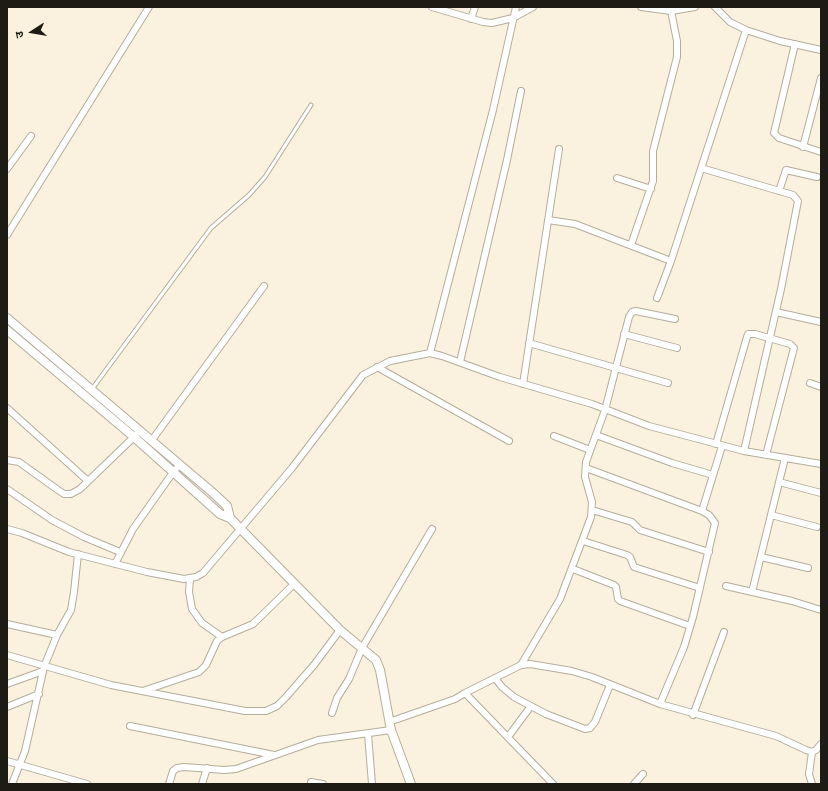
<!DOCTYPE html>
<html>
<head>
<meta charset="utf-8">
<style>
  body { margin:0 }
  #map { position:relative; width:828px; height:791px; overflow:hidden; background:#faf2de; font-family:"Alegreya Sans","Noto Sans Devanagari",sans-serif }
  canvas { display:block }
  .frame { position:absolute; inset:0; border:8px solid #1e1b14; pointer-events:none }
  .north { position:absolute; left:12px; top:12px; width:40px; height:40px; -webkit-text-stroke:3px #faf2de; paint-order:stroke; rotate:258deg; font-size:11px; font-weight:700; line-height:16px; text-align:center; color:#1e1b14 }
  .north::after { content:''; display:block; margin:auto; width:14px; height:18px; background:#1e1b14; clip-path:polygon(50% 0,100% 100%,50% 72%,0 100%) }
</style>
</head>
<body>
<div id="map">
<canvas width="828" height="791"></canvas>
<div class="frame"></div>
<div class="north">उ</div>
</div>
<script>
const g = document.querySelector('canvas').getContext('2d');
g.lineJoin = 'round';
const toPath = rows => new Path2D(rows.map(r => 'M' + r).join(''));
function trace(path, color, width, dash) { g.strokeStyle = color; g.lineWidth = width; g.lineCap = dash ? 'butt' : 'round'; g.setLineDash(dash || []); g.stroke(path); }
const service = toPath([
  [92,389,211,228,249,195,265,177,311,105]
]);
const minor = toPath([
  [432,7,483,22,492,23,513,18,533,7],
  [641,7,671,11,695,7],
  [715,7,730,22,746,30,780,41,821,50],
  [471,19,475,7],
  [795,44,774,133,779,138,821,152],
  [803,147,821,78],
  [701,168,793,195,798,201,781,289,744,451],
  [7,169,31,136],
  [617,178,651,189],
  [779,191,786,170,817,177],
  [548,220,575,224,671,261],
  [7,235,149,7],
  [631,245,653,181,653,151,677,57,677,41,671,11],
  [657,298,671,261,746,30],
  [776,312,821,322],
  [624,334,677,348],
  [529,343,668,383],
  [430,353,493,110,516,7],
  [460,362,507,160,521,91],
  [377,367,509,441],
  [810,383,821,387],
  [523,384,559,149],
  [7,408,88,481],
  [596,435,672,463,713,475],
  [554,436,590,450],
  [152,440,264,286],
  [716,444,747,337,748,334,755,334,790,344,794,348,766,455],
  [7,460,19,462,58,490,64,494,71,494,80,489,136,435],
  [586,468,702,511,709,515,715,523,693,617,684,647,660,704],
  [779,482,821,493],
  [7,489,52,520,84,537,120,552],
  [592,510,632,522,640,530,709,552],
  [702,511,722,446],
  [771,515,817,527],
  [7,529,22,533,69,552,147,572,184,579,196,577,203,573,292,468,363,375,390,361,430,353,442,356,500,377,592,404,649,426,744,451,821,464],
  [583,541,627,555,630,557,634,567,700,588],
  [761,557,808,568],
  [115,564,133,529,174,471,180,465],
  [573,569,614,585,616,587,618,599,620,601,690,626],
  [190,579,189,592,192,609,202,623,222,637],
  [726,586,792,601,821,610],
  [752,592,785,458],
  [7,624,57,635],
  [7,655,111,685,245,711,266,711,277,706,286,697,314,665,340,630],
  [521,665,560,599,591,517,592,502,585,477,586,462,605,410,629,317,632,312,636,311,675,319],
  [495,678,502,687,514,697,546,714,585,729,590,728,595,722,610,685],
  [7,684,43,671],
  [143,691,199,672,206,665,217,641,222,637,253,624,294,584],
  [465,693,521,665,530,664,572,671,592,677,660,704,776,736,806,750,812,752,816,750,821,744],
  [7,707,39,694],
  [332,713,337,698,349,679,362,648,432,529],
  [693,715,724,632],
  [389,722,455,699,465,693,553,784],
  [130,726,274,755],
  [368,734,372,784],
  [508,737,531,706],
  [812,752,809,774,812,784],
  [7,761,87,784],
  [311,782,323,784],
  [12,784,25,751,44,667,57,635,71,610,74,592,78,554],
  [169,784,173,771,177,768,184,767,224,770,236,769,318,740,391,730],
  [202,784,207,768],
  [634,784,643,774]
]);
const tertiary = toPath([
  [7,318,212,492,227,506,230,518],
  [7,330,134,437,220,514,230,518,340,630,376,660,380,670,391,730,411,784]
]);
trace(service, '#b5ad9b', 5);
trace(minor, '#b5ad9b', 8);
trace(tertiary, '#b5ad9b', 10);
trace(service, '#fff', 3);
trace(minor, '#fff', 6);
trace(tertiary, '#fff', 8);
</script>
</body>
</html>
